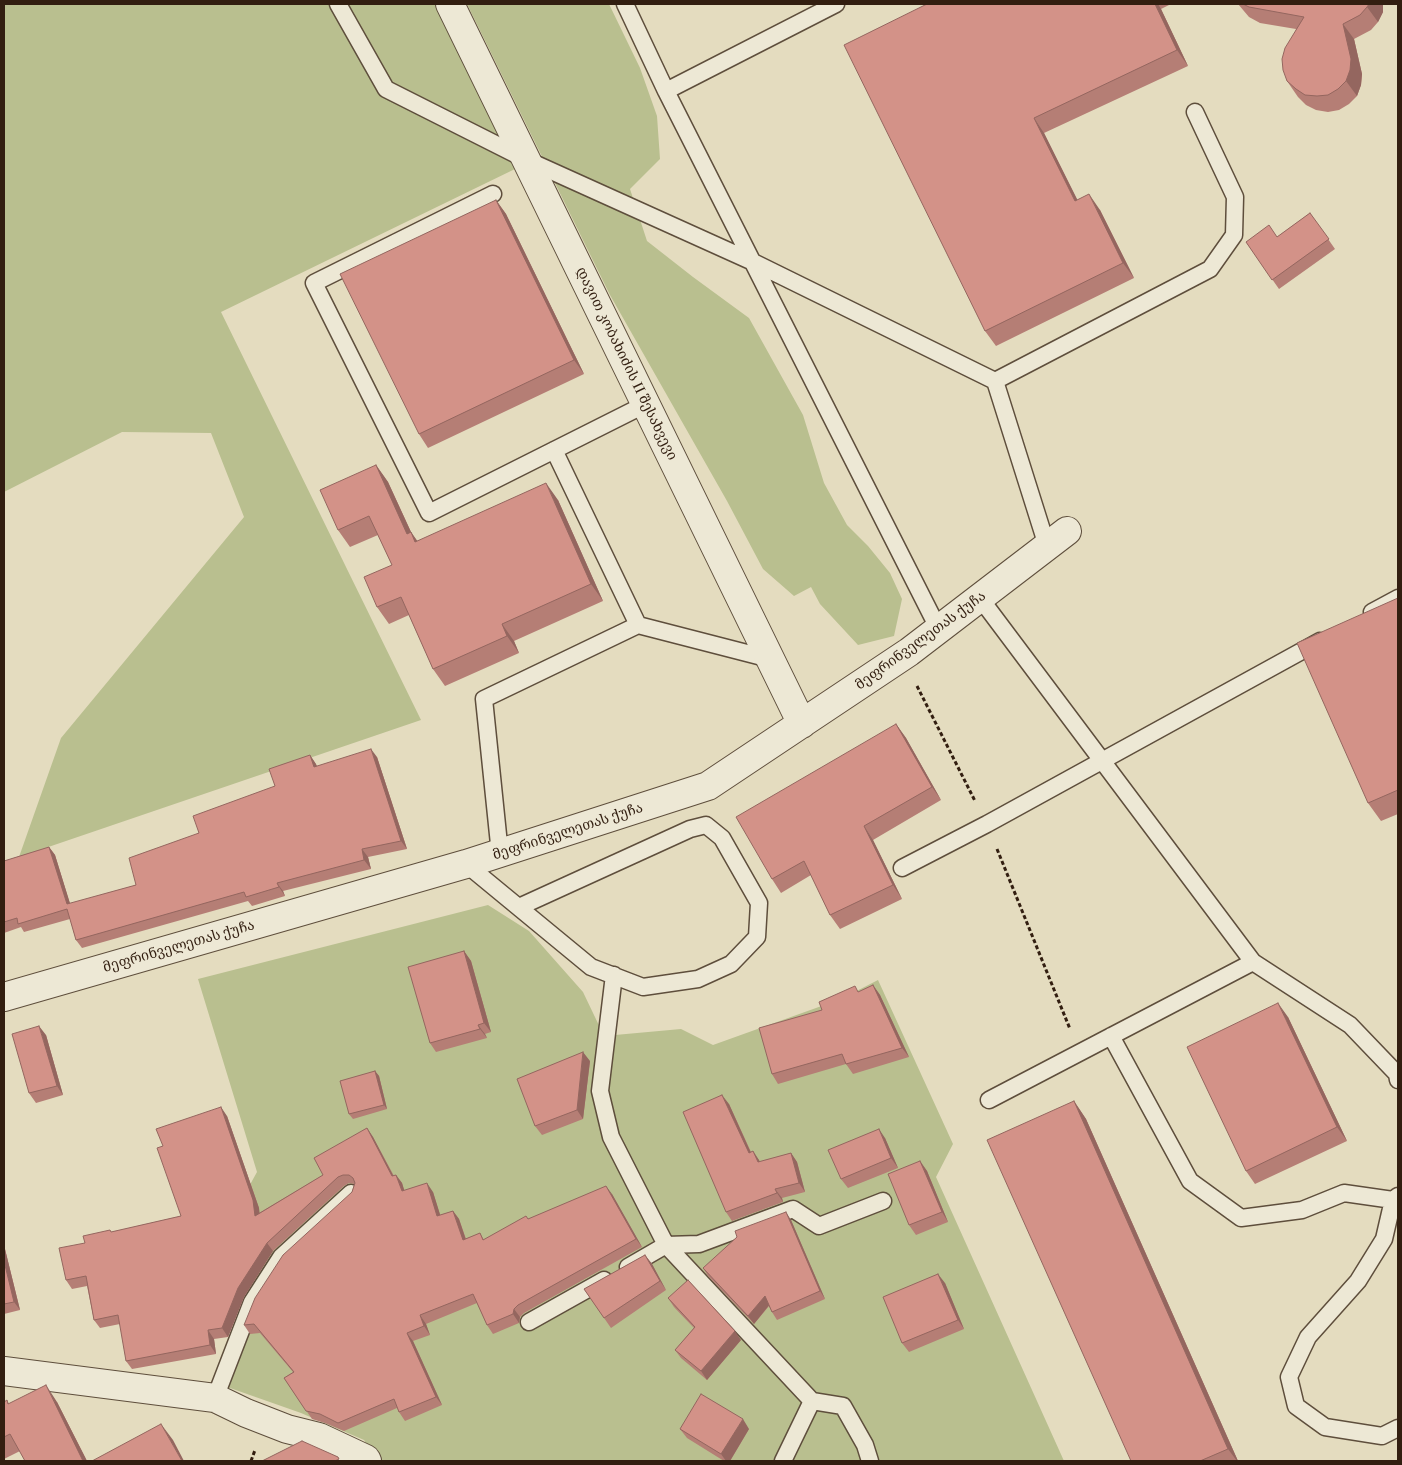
<!DOCTYPE html>
<html>
<head>
<meta charset="utf-8">
<style>
  body { margin:0 }
  #map { position:relative; width:1402px; height:1465px; overflow:hidden; background:#e4dcbf; font-family:"IM FELL French Canon",serif }
  canvas { display:block }
  .frame { position:absolute; inset:0; border:5px solid #321e10; pointer-events:none }
</style>
</head>
<body>
<div id="map">
<canvas width="1402" height="1465"></canvas>
<div class="frame"></div>
</div>
<script>
const g = document.querySelector('canvas').getContext('2d');
g.lineJoin = 'round';
function paint(path, color) { g.fillStyle = color; g.fill(path, 'evenodd'); }
const toPath = rows => new Path2D(rows.map(r => 'M' + r).join(''));
function trace(path, color, width, dash) { g.strokeStyle = color; g.lineWidth = width; g.lineCap = dash ? 'butt' : 'round'; g.setLineDash(dash || []); g.stroke(path); }
function label(font, color, halo, rows, align = 'center') {
  g.font = font + ' "IM FELL French Canon","Noto Serif Georgian",serif'; g.lineWidth = 5; g.setLineDash([]); g.textBaseline = 'middle'; g.strokeStyle = halo; g.fillStyle = color; for (const [text, x, y, turn = 0] of rows) {
    g.save(); g.translate(x, y); g.rotate((+turn || 0) * Math.PI / 180); g.textAlign = isNaN(turn) ? turn : align; if (halo) g.strokeText(text, 0, 0); g.fillText(text, 0, 0); g.restore();
  }
}
const green = toPath([
  [4,4,437,4,515,169,221,312,421,720,19,857,61,738,244,517,211,433,122,432,4,492],
  [467,4,609,4,640,68,657,116,660,159,630,189,647,241,693,277,749,318,803,415,824,483,847,525,868,546,890,573,902,599,894,636,858,645,820,604,811,587,794,596,763,569,727,501,610,295],
  [488,905,529,931,583,992,604,1036,681,1029,713,1045,841,999,878,980,953,1144,936,1177,1064,1461,377,1461,364,1440,301,1413,213,1382,248,1297,236,1210,257,1172,198,979]
]);
const path = toPath([
  [917,686,975,801],
  [997,849,1070,1029],
  [251,1461,255,1450]
]);
const lane = toPath([
  [338,4,386,89,527,160,753,262,995,381,1047,546],
  [625,4,666,91,939,630],
  [666,91,836,4],
  [493,194,314,283,429,513,646,404],
  [995,381,1210,269,1234,235,1235,197,1195,112],
  [980,598,1253,962,989,1100],
  [1372,612,1398,598],
  [638,625,770,659],
  [500,854,484,699,638,625,554,450],
  [466,864,591,967,643,987,698,979,731,964,757,937,759,903,722,838,706,825,690,829,519,907],
  [902,868,987,824,1320,641],
  [1253,962,1350,1025,1397,1074,1398,1080],
  [614,975,600,1091,611,1137,666,1245,812,1401,783,1461],
  [1111,1036,1190,1181,1241,1218,1302,1210,1344,1193,1393,1200,1398,1196],
  [1393,1200,1384,1239,1358,1281,1308,1337,1289,1377,1296,1406,1325,1427,1382,1436,1398,1428],
  [628,1267,666,1245,699,1244,793,1209,819,1226,883,1201],
  [529,1322,604,1280],
  [215,1398,252,1302,281,1257,351,1193],
  [812,1401,843,1406,865,1445,870,1461]
]);
const street = toPath([
  [450,4,802,724],
  [4,997,466,864,708,786,909,652,1067,531],
  [4,1371,215,1398,246,1413,287,1429,319,1437,366,1459,367,1461]
]);
const wall = toPath([
  [927,4,1171,4,1161,9,1188,66,1044,133,1077,200,1100,210,1134,278,996,346,985,331],
  [1238,4,1383,4,1383,12,1378,22,1371,30,1354,39,1362,74,1361,85,1357,96,1349,104,1339,110,1328,112,1316,110,1306,105,1298,97,1287,81,1296,29,1260,23,1249,17],
  [496,200,506,214,584,374,428,448,419,434],
  [1310,213,1335,249,1279,289,1246,242,1277,237],
  [376,465,388,482,411,532,417,541,558,500,603,601,514,641,519,653,445,686,433,669,409,615,389,624,377,607,392,565,378,535,350,547,338,530],
  [1398,598,1398,814,1381,821,1368,803],
  [896,724,906,738,941,800,873,840,902,899,840,929,830,915,811,875,781,893,772,879],
  [310,755,317,766,377,757,407,849,368,857,371,869,283,891,285,896,252,906,248,901,82,948,76,940,70,919,24,932,21,927,4,933,4,861,49,847,55,855,70,904,136,885,199,833,275,786],
  [464,951,471,961,491,1032,485,1034,487,1038,436,1052,430,1043],
  [873,985,880,995,909,1057,853,1074,846,1064,778,1084,772,1074,822,1010,859,992],
  [1288,1017,1347,1141,1255,1184,1246,1171],
  [46,1035,63,1095,36,1103,29,1093],
  [590,1061,583,1119,542,1135,535,1126],
  [375,1071,379,1076,387,1109,353,1119,349,1114],
  [1074,1101,1086,1119,1238,1461,1131,1461],
  [729,1104,751,1152,753,1151,760,1162,791,1153,797,1162,805,1192,782,1198,783,1202,732,1221,726,1212],
  [227,1116,259,1208,259,1213,323,1175,367,1128,373,1137,394,1176,396,1175,402,1183,404,1190,433,1192,440,1215,453,1211,459,1219,466,1239,480,1233,484,1240,528,1219,612,1194,642,1247,524,1313,520,1317,519,1323,493,1334,487,1325,477,1303,426,1324,430,1335,413,1341,442,1405,405,1421,399,1412,397,1408,344,1431,325,1423,312,1419,284,1378,293,1372,260,1333,250,1334,244,1325,352,1192,354,1184,349,1183,344,1186,273,1251,244,1297,228,1337,214,1339,216,1354,132,1369,126,1361,120,1324,100,1328,94,1320,87,1286,72,1289,66,1280,85,1243,112,1232,181,1216,163,1146],
  [885,1138,898,1168,848,1188,841,1179],
  [920,1161,927,1171,948,1222,916,1235,909,1225],
  [791,1220,825,1299,777,1320,772,1312,769,1306,754,1324,708,1276,703,1268],
  [4,1245,20,1310,4,1314],
  [645,1255,652,1264,666,1290,611,1328,584,1289],
  [945,1283,964,1329,909,1352,902,1343],
  [668,1298,741,1340,707,1380,681,1358,675,1350,694,1328,674,1307],
  [7,1400,9,1404,57,1402,87,1461,25,1461,20,1451,4,1459,4,1402],
  [680,1429,749,1429,730,1461,724,1461,687,1438]
]);
const shadedWall = toPath([
  [1155,4,1158,4,1161,9,1188,66,1177,50],
  [1369,4,1383,4,1383,12,1378,22,1367,7],
  [1343,24,1354,39,1362,74,1361,85,1357,96,1346,81],
  [1034,118,1044,133,1086,217,1075,201],
  [1089,194,1100,210,1134,278,1123,263],
  [496,200,506,214,584,374,574,360],
  [376,465,388,482,411,532,423,549,416,544,407,534],
  [546,483,558,500,603,601,591,584],
  [502,624,514,641,519,653,507,636],
  [896,724,906,738,941,800,932,787],
  [371,749,377,757,407,849,401,841],
  [310,755,316,764,320,775,314,767],
  [864,826,873,840,902,899,893,885],
  [49,847,55,855,73,913,67,904],
  [362,849,368,857,371,869,364,860],
  [277,883,283,891,285,896,279,887],
  [464,951,471,961,491,1032,484,1023],
  [873,985,880,995,909,1057,902,1048],
  [1278,1003,1288,1017,1347,1141,1337,1127],
  [478,1025,485,1034,487,1038,480,1029],
  [39,1026,46,1035,63,1095,57,1086],
  [583,1052,590,1061,583,1119,577,1110],
  [375,1071,379,1076,387,1109,384,1105],
  [722,1095,729,1104,755,1162,749,1153],
  [1074,1101,1086,1119,1238,1461,1237,1461,1228,1449],
  [221,1107,227,1116,259,1208,261,1224,255,1216],
  [367,1128,373,1137,398,1185,392,1176],
  [879,1129,885,1138,898,1168,891,1158],
  [753,1151,759,1160,764,1171,758,1162],
  [791,1153,797,1162,805,1192,799,1183],
  [920,1161,927,1171,948,1222,942,1212],
  [396,1175,402,1183,407,1199,402,1191],
  [427,1183,433,1192,443,1224,437,1216],
  [606,1186,612,1194,642,1247,636,1239],
  [775,1189,782,1198,783,1202,777,1193],
  [453,1211,459,1219,469,1249,463,1240],
  [786,1212,791,1220,825,1299,820,1291],
  [267,1243,273,1251,244,1297,228,1337,222,1328,238,1288],
  [4,1245,20,1310,14,1302,4,1261],
  [645,1255,652,1264,666,1290,660,1281],
  [938,1274,945,1283,964,1329,958,1320],
  [765,1296,770,1304,754,1324,748,1316],
  [514,1309,520,1317,519,1323,513,1314],
  [420,1315,426,1324,430,1335,424,1326],
  [208,1330,214,1339,216,1354,210,1345],
  [735,1331,741,1340,707,1380,701,1371],
  [407,1333,413,1341,442,1405,436,1397],
  [46,1385,57,1402,87,1461,83,1461],
  [743,1419,749,1429,730,1461,726,1461,721,1454],
  [161,1424,173,1440,184,1461,182,1461]
]);
const building = toPath([
  [927,4,1155,4,1177,50,1034,118,1075,201,1089,194,1123,263,985,331,844,45,927,4],
  [1243,4,1369,4,1367,7,1360,15,1343,24,1351,59,1350,70,1346,81,1338,89,1328,95,1317,96,1305,95,1296,89,1287,81,1283,70,1282,59,1285,48,1304,17,1249,7,1243,4],
  [496,200,574,360,419,434,340,274,496,200],
  [1310,213,1329,239,1272,280,1246,242,1269,225,1277,237,1310,213],
  [376,465,407,534,411,532,415,542,546,483,591,584,502,624,507,636,433,669,401,597,377,607,364,577,392,565,369,516,338,530,320,490,376,465],
  [1398,598,1398,790,1368,803,1297,643,1398,598],
  [896,724,932,787,864,826,893,885,830,915,804,861,772,879,736,817,896,724],
  [371,749,401,841,362,849,364,860,277,883,279,887,246,897,244,892,76,940,67,909,18,924,17,918,4,922,4,861,49,847,67,904,136,885,129,858,199,833,193,816,275,786,269,769,310,755,314,767,371,749],
  [464,951,484,1023,478,1025,480,1029,430,1043,408,967,464,951],
  [873,985,902,1048,846,1064,842,1054,772,1074,759,1028,822,1010,819,1002,855,986,858,992,873,985],
  [1278,1003,1337,1127,1246,1171,1187,1047,1278,1003],
  [39,1026,57,1086,29,1093,12,1034,39,1026],
  [583,1052,577,1110,535,1126,517,1079,583,1052],
  [375,1071,384,1105,349,1114,340,1081,375,1071],
  [722,1095,749,1153,753,1151,758,1162,791,1153,799,1183,775,1189,777,1193,726,1212,683,1112,722,1095],
  [1074,1101,1228,1449,1200,1461,1131,1461,987,1140,1074,1101],
  [221,1107,253,1200,255,1216,323,1175,314,1158,367,1128,392,1176,396,1175,402,1191,427,1183,437,1216,453,1211,463,1240,480,1233,483,1240,526,1216,528,1219,606,1186,636,1239,518,1305,514,1309,513,1314,487,1325,473,1294,420,1315,424,1326,407,1333,436,1397,399,1412,394,1399,338,1423,320,1414,306,1411,284,1378,294,1372,254,1324,244,1325,255,1298,283,1255,352,1192,355,1183,353,1178,349,1175,343,1175,338,1177,267,1243,238,1288,222,1328,208,1330,210,1345,126,1361,118,1315,94,1320,86,1276,66,1280,59,1248,85,1243,83,1236,110,1230,111,1232,181,1216,157,1148,163,1146,156,1129,221,1107],
  [879,1129,891,1158,841,1179,828,1150,879,1129],
  [920,1161,942,1212,909,1225,888,1174,920,1161],
  [786,1212,820,1291,772,1312,765,1296,748,1316,703,1268,737,1237,735,1231,786,1212],
  [645,1255,660,1281,604,1318,584,1289,645,1255],
  [4,1261,14,1302,4,1304,4,1261],
  [938,1274,958,1320,902,1343,883,1297,938,1274],
  [688,1280,735,1331,701,1371,675,1350,695,1327,668,1298,688,1280],
  [46,1385,83,1461,25,1461,10,1434,4,1437,4,1402,7,1400,8,1404,46,1385],
  [701,1394,743,1419,721,1454,680,1429,701,1394],
  [161,1424,182,1461,92,1461,161,1424],
  [302,1441,338,1457,339,1459,335,1461,262,1461,302,1441]
]);
const streetNames = [
  ["დავით კობახიძის II შესახვევი",626,364,64],
  ["მეფრინველეთას ქუჩა",921,641,-36],
  ["მეფრინველეთას ქუჩა",568,832,-18],
  ["მეფრინველეთას ქუჩა",179,947,-16]
];
paint(green, '#b9bf8f');
trace(lane, '#5e4e3c', 19);
trace(street, '#5e4e3c', 30);
trace(path, '#321e10', 3, [4, 2.5]);
trace(lane, '#ede8d5', 16);
trace(street, '#ede8d5', 28);
paint(wall, '#b57e75');
paint(shadedWall, '#94665f');
paint(building, '#d39288');
trace(building, '#94665f', 1);
label('14px', '#321e10', '#ede8d5', streetNames);
</script>
</body>
</html>
